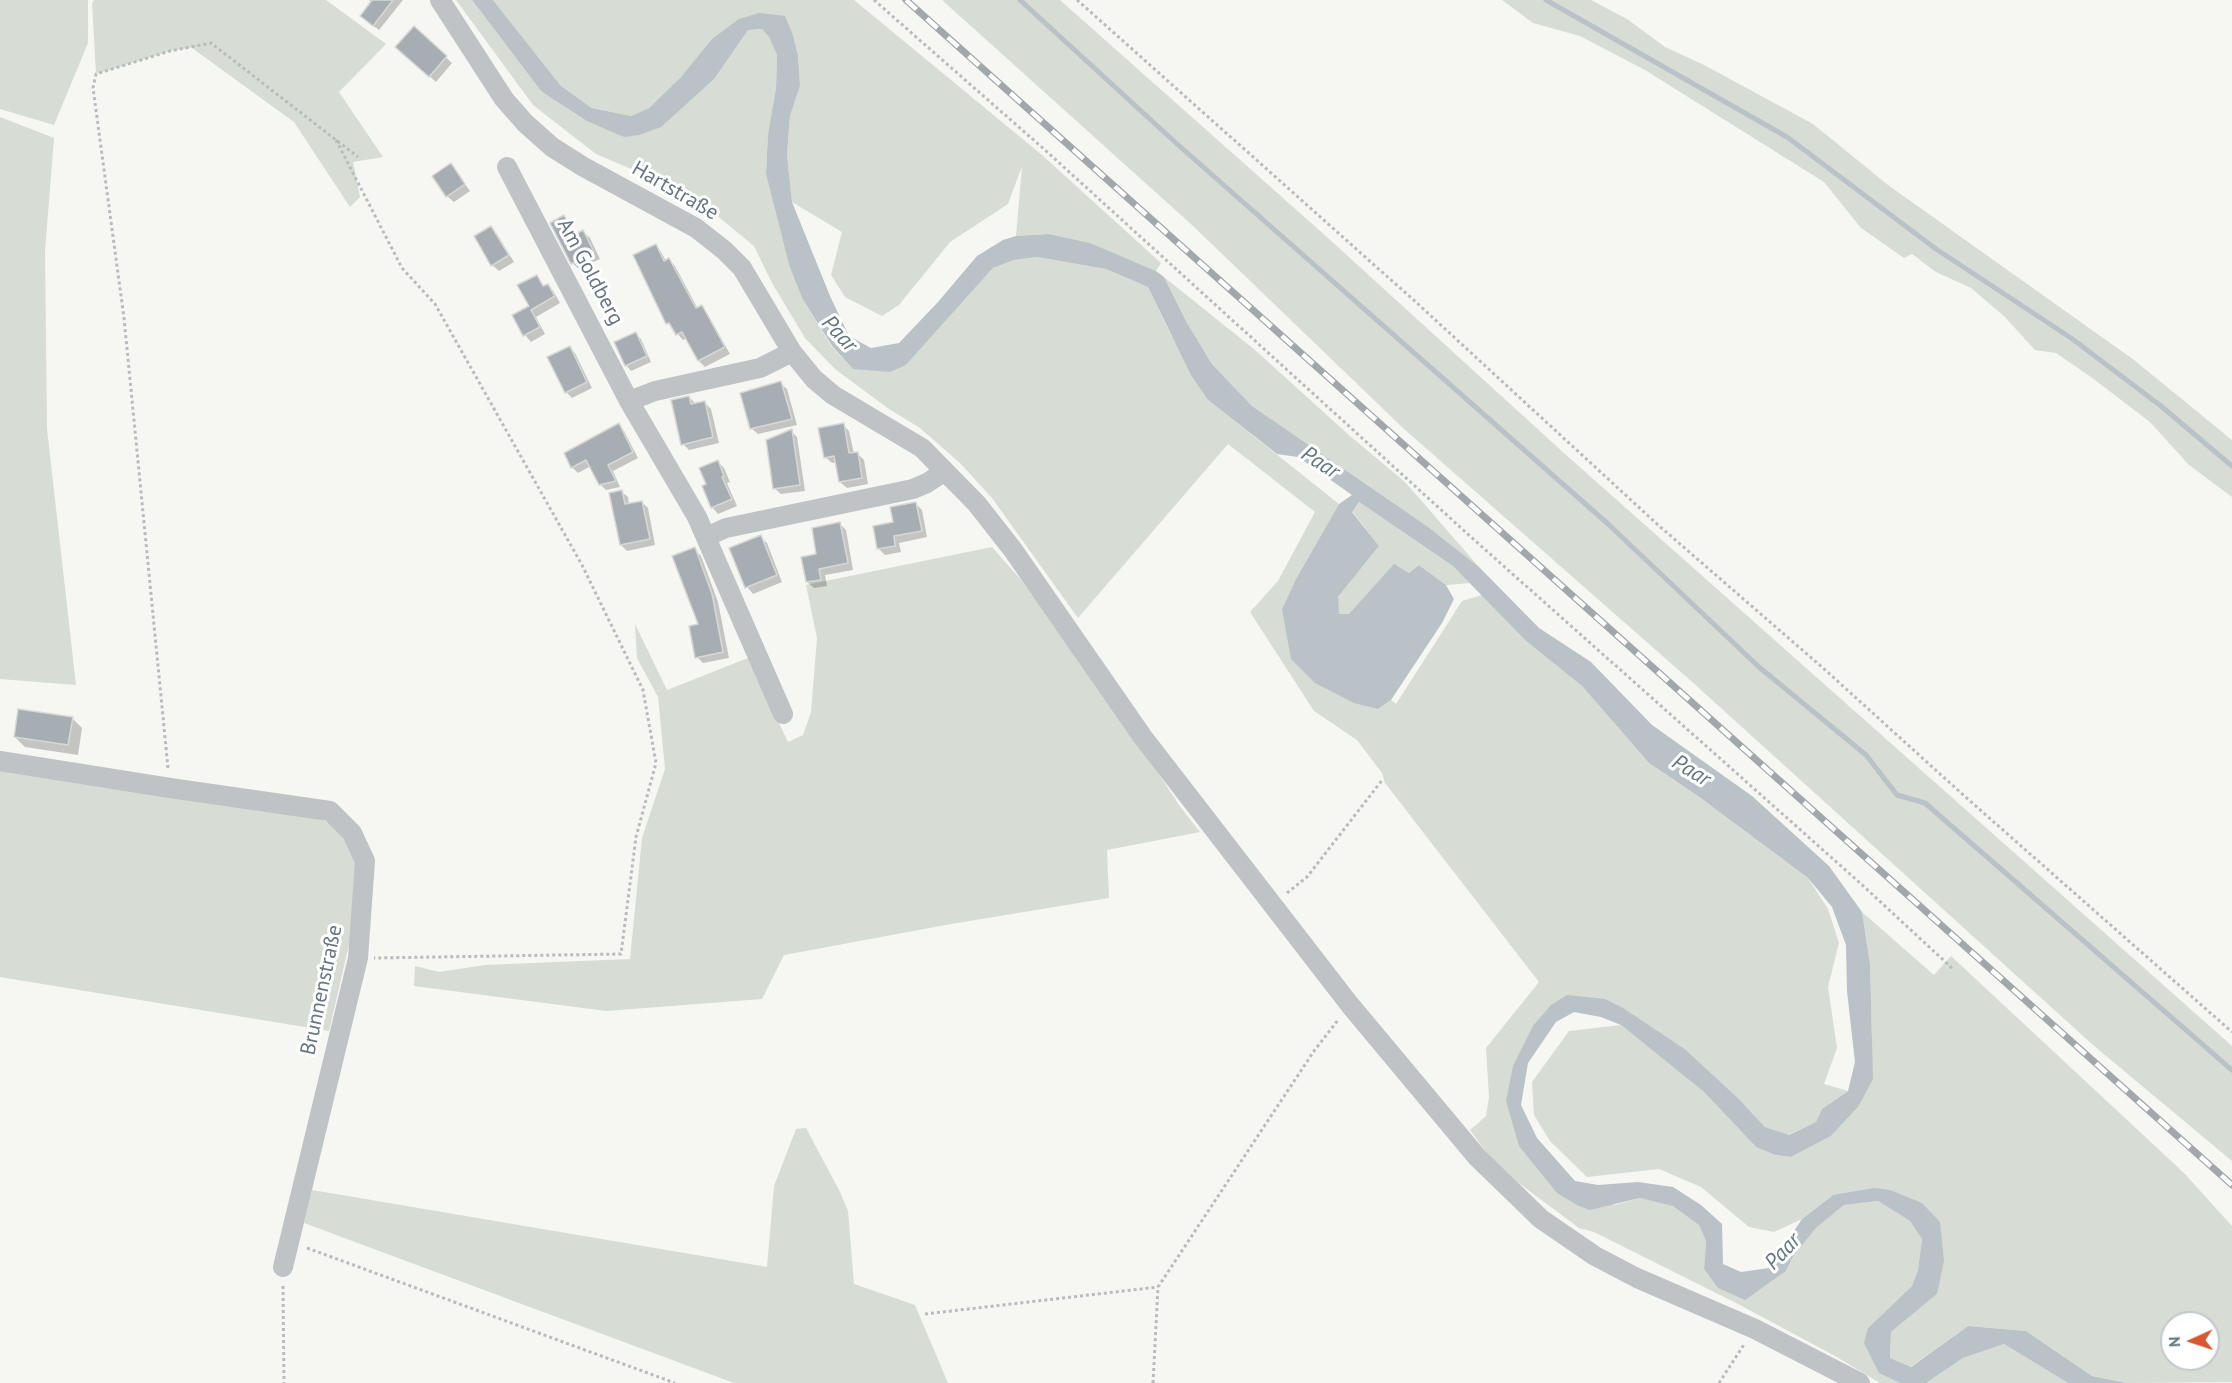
<!DOCTYPE html>
<html>
<head>
<meta charset="utf-8">
<style>
  body { margin:0 }
  #map { position:relative; width:2232px; height:1383px; overflow:hidden; background:#f6f6f3; font-family:"PT Sans",sans-serif }
  canvas { display:block }
  .north { position:absolute; left:2160px; top:1311px; width:60px; height:60px; box-sizing:border-box; background:#fff; border:2px solid #c2c8cd; border-radius:50%; rotate:267deg; font-size:16px; font-weight:700; line-height:24px; text-align:center; color:#677682 }
  .north::after { content:''; display:block; margin:auto; width:21px; height:27px; background:#d65833; clip-path:polygon(50% 0,100% 100%,50% 72%,0 100%) }
</style>
</head>
<body>
<div id="map">
<canvas width="2232" height="1383"></canvas>
<div class="north">N</div>
</div>
<script>
const g = document.querySelector('canvas').getContext('2d');
g.lineJoin = 'round';
function paint(path, color) { g.fillStyle = color; g.fill(path, 'evenodd'); }
const toPath = rows => new Path2D(rows.map(r => 'M' + r).join(''));
function trace(path, color, width, dash) { g.strokeStyle = color; g.lineWidth = width; g.lineCap = dash ? 'butt' : 'round'; g.setLineDash(dash || []); g.stroke(path); }
function label(font, color, halo, rows, align = 'center') {
  g.font = font + ' "PT Sans",sans-serif'; g.lineWidth = 6; g.setLineDash([]); g.textBaseline = 'middle'; g.strokeStyle = halo; g.fillStyle = color; for (const [text, x, y, turn = 0] of rows) {
    g.save(); g.translate(x, y); g.rotate((+turn || 0) * Math.PI / 180); g.textAlign = isNaN(turn) ? turn : align; if (halo) g.strokeText(text, 0, 0); g.fillText(text, 0, 0); g.restore();
  }
}
const green = toPath([
  [0,0,88,0,88,43,54,125,0,109],
  [94,0,326,0,386,44,339,92,383,157,353,162,360,197,350,207,294,122,192,48,194,47,170,51,96,74,92,3],
  [456,0,472,0,541,91,624,137,715,78,748,30,762,29,769,37,777,55,776,88,768,134,766,174,789,265,802,298,831,346,853,369,906,365,993,268,1014,260,1037,257,1106,269,1148,287,1170,333,1208,400,1339,504,1296,579,1282,609,1378,709,1391,700,1396,704,1462,601,1482,595,1526,641,1582,686,1649,763,1698,796,1808,878,1828,909,1839,943,1828,987,1837,1048,1824,1084,1848,1091,1822,1109,1816,1122,1788,1135,1765,1127,1739,1099,1686,1050,1567,995,1506,1101,1557,1193,1615,1205,1640,1198,1673,1205,1699,1225,1706,1241,1704,1269,1718,1288,1744,1299,1786,1271,1796,1252,1816,1228,1844,1205,1878,1201,1910,1221,1922,1239,1918,1270,1912,1286,1868,1328,1879,1373,1900,1383,1880,1383,1835,1356,1740,1305,1594,1232,1579,1228,1516,1181,1486,1152,1470,1130,1486,1116,1489,1097,1486,1048,1539,982,1385,783,1382,773,1357,740,1314,711,1250,612,1278,581,1315,512,1228,444,1078,618,992,498,960,463,920,428,889,409,835,369,805,338,772,283,754,246,704,205,662,182,596,154,533,105],
  [493,0,854,0,1042,155,1161,263,1156,271,1089,243,1049,234,1016,236,1022,166,1008,204,950,242,899,305,882,316,845,297,831,275,842,232,792,202,787,155,790,116,800,86,798,54,793,35,759,13,682,76,649,108,631,116,592,108,561,86],
  [942,0,1060,0,1328,238,1565,454,2232,1046,2232,1161,2093,1045,1690,680,1403,428,1192,225],
  [1502,0,1591,0,1627,19,1665,47,1704,65,1813,124,1888,185,2134,360,2232,440,2232,497,2189,465,2150,422,2091,377,2056,353,2035,350,2004,316,1971,288,1936,272,1912,254,1904,258,1861,228,1824,182,1645,70,1580,36,1533,23],
  [0,117,54,138,45,251,47,429,76,685,0,679],
  [1164,277,1255,350,1350,436,1405,482,1479,567,1427,526,1252,406,1212,364,1187,323],
  [1359,502,1453,566,1470,583,1446,585,1419,565,1409,573,1394,565,1349,615,1338,614,1338,597,1379,546,1352,511],
  [992,547,1022,581,1078,657,1151,762,1179,805,1200,832,1107,850,1109,898,951,924,784,955,762,999,606,1011,414,986,415,966,439,972,485,965,630,959,642,838,665,769,658,697,637,658,635,624,667,690,748,658,788,742,803,735,811,712,817,638,806,585],
  [0,768,322,819,343,833,357,863,351,936,329,1031,0,977],
  [1862,912,1934,975,1951,956,2184,1173,2232,1226,2232,1382,2128,1383,2092,1376,2026,1331,1968,1326,1910,1367,1890,1358,1891,1332,1937,1294,1922,1203,1833,1195,1802,1219,1774,1232,1749,1227,1701,1187,1659,1169,1587,1177,1550,1141,1534,1115,1532,1082,1569,1031,1621,1025,1704,1092,1756,1147,1775,1155,1791,1157,1831,1136,1858,1107,1872,1043,1870,964],
  [2172,1323,2208,1323,2208,1359,2172,1359],
  [806,1128,840,1192,848,1211,854,1284,915,1305,948,1383,734,1383,304,1223,312,1190,767,1267,774,1186,796,1129],
  [2004,1344,2068,1383,1926,1383,1963,1358]
]);
const water = toPath([
  [472,0,493,0,561,86,592,108,631,116,649,108,682,76,712,39,739,19,759,13,785,16,793,35,798,55,800,86,790,116,787,155,792,202,830,296,849,336,871,348,899,343,938,302,977,256,1003,240,1016,236,1049,234,1090,243,1156,271,1164,277,1187,323,1212,364,1252,406,1427,526,1479,567,1539,628,1591,662,1652,725,1752,796,1829,866,1862,912,1870,964,1873,1079,1858,1107,1831,1136,1791,1157,1775,1155,1756,1147,1704,1092,1621,1025,1601,1017,1574,1012,1556,1022,1528,1063,1521,1105,1537,1138,1575,1181,1598,1185,1638,1182,1673,1187,1701,1205,1722,1224,1723,1264,1741,1272,1769,1268,1802,1219,1833,1195,1874,1188,1890,1190,1922,1203,1940,1222,1944,1261,1937,1294,1891,1332,1890,1358,1911,1367,1968,1326,2026,1331,2092,1376,2127,1383,2068,1383,2004,1344,1963,1358,1926,1383,1900,1383,1879,1373,1864,1343,1868,1328,1912,1286,1918,1270,1922,1239,1910,1221,1878,1201,1844,1205,1816,1228,1794,1255,1786,1271,1745,1300,1718,1288,1704,1269,1706,1241,1699,1225,1673,1206,1640,1198,1590,1210,1579,1206,1557,1193,1519,1146,1506,1101,1513,1066,1533,1026,1551,1005,1567,995,1605,999,1623,1008,1686,1050,1739,1099,1765,1127,1789,1135,1816,1122,1822,1109,1848,1091,1855,1062,1847,991,1846,945,1832,907,1808,878,1698,796,1649,763,1582,686,1526,641,1453,566,1359,502,1352,512,1379,546,1338,597,1339,614,1349,614,1394,564,1409,573,1419,565,1446,585,1454,599,1442,623,1391,700,1378,709,1354,703,1315,683,1291,659,1282,609,1296,579,1339,504,1352,495,1298,457,1277,454,1208,400,1191,375,1148,287,1106,269,1037,257,1014,260,993,268,906,365,890,372,853,369,832,346,802,298,789,265,766,174,768,134,776,88,777,55,769,37,762,29,748,30,715,78,661,127,639,135,624,137,587,121,541,91]
]);
const shadow = toPath([
  [369,0,403,0,379,30,367,21,372,3],
  [414,28,452,63,436,82,404,53],
  [451,165,470,191,454,202,447,196],
  [564,217,570,223,576,236,583,232,590,238,600,259,579,269,572,263],
  [491,228,497,234,514,262,499,271,492,265],
  [655,246,661,252,666,261,669,260,675,266,698,309,701,307,707,313,730,354,705,367,699,361,687,338,683,340,668,323],
  [536,277,545,287,548,285,554,292,560,303,536,317,545,334,531,342,525,335,514,316,531,307],
  [635,334,641,339,651,362,631,371,626,365],
  [570,348,575,353,592,388,572,398,566,392],
  [780,383,787,389,797,425,758,434,751,428],
  [689,397,696,404,704,402,711,409,719,443,689,450,683,444],
  [618,425,624,431,638,458,613,471,620,487,606,490,600,484,591,466,578,473,572,467],
  [843,425,849,431,854,454,857,453,864,460,868,484,847,488,840,482,837,462,832,463,825,457],
  [791,431,797,437,805,491,781,494,774,488],
  [718,462,724,468,730,482,727,483,737,506,718,514,712,507,708,485],
  [622,492,628,497,629,505,642,502,648,508,655,545,627,551,621,545],
  [916,504,922,510,927,537,899,543,901,552,885,555,878,548,895,523],
  [840,524,846,530,853,570,825,575,827,586,814,588,807,582,818,556],
  [760,537,767,543,782,582,753,594,747,587],
  [694,549,701,556,718,602,729,658,703,663,697,657,700,625],
  [72,718,82,728,78,755,25,747,15,737]
]);
const stream = toPath([
  [1020,0,1176,143,1607,523,1759,667,1866,755,1897,795,1925,803,2232,1070],
  [1546,0,1787,137,1936,249,2071,338,2161,406,2232,466]
]);
const building = toPath([
  [372,0,393,0,373,26,360,16,372,0],
  [414,26,447,56,429,77,395,47,414,26],
  [451,163,465,184,446,197,432,176,451,163],
  [564,215,574,235,583,230,594,252,571,264,550,223,564,215],
  [491,226,509,255,491,266,474,236,491,226],
  [656,244,664,261,669,258,696,308,702,305,725,347,698,361,682,332,676,335,669,323,666,324,633,255,656,244],
  [537,275,543,286,548,284,555,296,531,310,540,327,523,336,512,315,529,306,517,285,537,275],
  [636,332,647,356,625,366,614,342,636,332],
  [570,346,587,382,565,393,547,357,570,346],
  [781,381,792,419,750,429,740,393,781,381],
  [689,396,691,404,705,401,713,437,681,445,671,400,689,396],
  [619,423,633,452,608,465,616,481,599,485,586,460,571,468,564,453,619,423],
  [844,423,849,453,858,452,862,478,839,482,834,456,824,458,818,428,844,423],
  [792,429,800,485,773,489,766,440,792,429],
  [718,460,724,476,722,477,732,499,711,508,702,486,706,484,699,468,718,460],
  [622,490,625,504,642,501,650,539,620,545,609,493,622,490],
  [916,502,922,531,894,536,895,546,877,549,873,526,893,522,890,507,916,502],
  [840,522,848,563,819,569,821,580,806,582,801,557,816,554,812,528,840,522],
  [761,535,777,575,745,588,729,548,761,535],
  [695,547,712,594,723,652,695,658,689,626,698,624,672,556,695,547],
  [18,709,73,717,68,745,14,737,18,709]
]);
const path = toPath([
  [874,0,1045,150,1471,537,1859,882,1953,969],
  [1077,0,1418,304,1657,524,1823,668,1961,793,2232,1032],
  [336,140,402,268,435,304,582,565,643,690,656,763,636,837,621,954,374,958],
  [168,768,124,318,93,88,96,74,170,51,211,43,358,157],
  [1287,893,1307,877,1383,779],
  [307,1248,675,1383],
  [283,1286,284,1383],
  [925,1314,1158,1287],
  [1153,1383,1158,1287,1314,1051,1338,1020],
  [1719,1383,1745,1343]
]);
const street = toPath([
  [440,0,504,99,525,123,552,147,582,166,696,228,724,250,742,268,792,352,814,379,833,395,922,448,977,504,1013,550,1142,736,1350,1005,1477,1157,1541,1219,1595,1256,1637,1278,1755,1329,1860,1383],
  [507,167,629,401,697,517,783,714],
  [629,401,655,391,760,368,792,352],
  [706,537,726,528,913,489,927,483,945,471],
  [0,761,170,788,330,811,352,833,365,861,358,958,283,1267]
]);
const rail = toPath([
  [906,0,2232,1185]
]);
const streetNames = [
  ["Hartstraße",675,191,30],
  ["Am Goldberg",590,272,62],
  ["Brunnenstraße",322,990,-78]
];
const waterNames = [
  ["Paar",839,334,47],
  ["Paar",1320,463,33],
  ["Paar",1691,771,31],
  ["Paar",1783,1252,-47]
];
paint(green, '#d7dcd4');
paint(water, '#b8c2c7');
paint(shadow, '#0003');
trace(stream, '#b8c2c7', 5);
paint(building, '#a7aeb3');
trace(building, '#d7d7d5', 1.5);
trace(path, '#b9bcbe', 3, [3, 3]);
trace(street, '#bfc3c6', 20);
trace(rail, '#a1a7ab', 7);
trace(rail, '#fff', 4.5, [14]);
label('21px', '#677682', '#fff', streetNames);
label('italic 22px', '#63777e', '#fff', waterNames);
</script>
</body>
</html>
